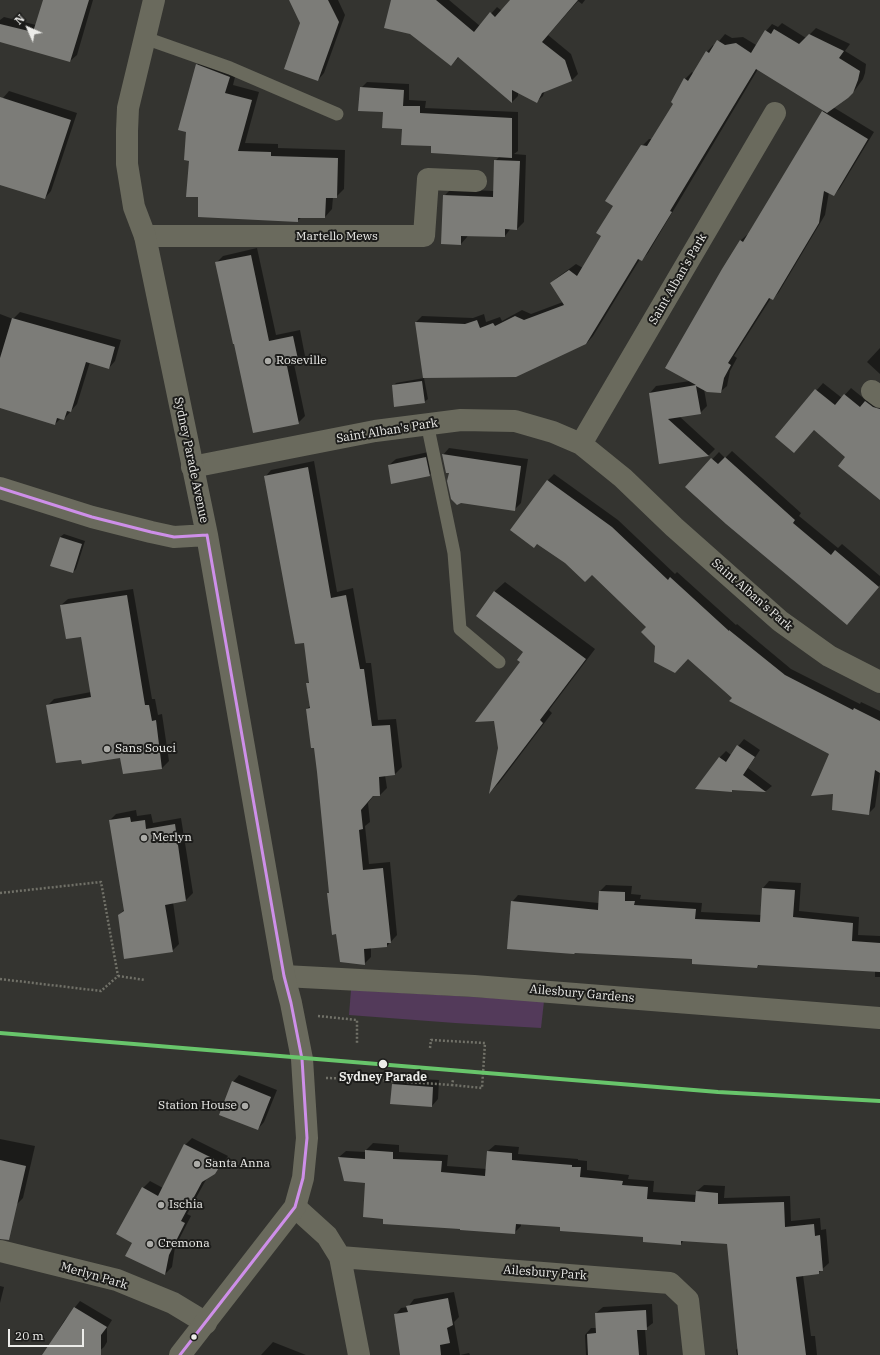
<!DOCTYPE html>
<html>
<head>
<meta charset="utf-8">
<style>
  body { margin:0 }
  #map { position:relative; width:880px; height:1355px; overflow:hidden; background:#343430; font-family:"IBM Plex Serif",serif }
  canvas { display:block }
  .north { position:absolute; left:8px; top:8px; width:40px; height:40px; -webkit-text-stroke:3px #1c1c1a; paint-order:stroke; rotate:315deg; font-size:11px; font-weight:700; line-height:16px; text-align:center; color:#ecece9 }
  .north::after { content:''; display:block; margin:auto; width:14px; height:18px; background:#ecece9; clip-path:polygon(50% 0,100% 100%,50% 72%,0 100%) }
  .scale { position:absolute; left:8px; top:1329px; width:76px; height:18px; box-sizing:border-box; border:2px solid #ecece9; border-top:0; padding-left:5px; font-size:12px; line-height:14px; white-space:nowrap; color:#ecece9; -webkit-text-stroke:3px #1c1c1a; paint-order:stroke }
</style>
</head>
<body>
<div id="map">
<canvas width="880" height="1355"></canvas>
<div class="north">N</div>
<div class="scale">20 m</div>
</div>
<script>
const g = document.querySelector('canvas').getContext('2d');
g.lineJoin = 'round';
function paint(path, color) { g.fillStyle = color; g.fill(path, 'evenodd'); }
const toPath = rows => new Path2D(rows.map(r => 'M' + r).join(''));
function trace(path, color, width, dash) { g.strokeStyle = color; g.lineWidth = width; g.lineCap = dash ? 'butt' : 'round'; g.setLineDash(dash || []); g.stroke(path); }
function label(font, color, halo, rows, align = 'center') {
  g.font = font + ' "IBM Plex Serif",serif'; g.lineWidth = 4; g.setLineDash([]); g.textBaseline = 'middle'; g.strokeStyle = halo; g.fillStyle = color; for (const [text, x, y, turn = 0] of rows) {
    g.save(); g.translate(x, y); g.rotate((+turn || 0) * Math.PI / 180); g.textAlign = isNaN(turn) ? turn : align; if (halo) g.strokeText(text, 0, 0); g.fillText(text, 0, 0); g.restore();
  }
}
const green = toPath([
  [351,990,544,1001,541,1028,455,1023,349,1015]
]);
const shadow = toPath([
  [44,0,93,0,77,55,70,61,0,41,0,20,4,17,36,25],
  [290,0,338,0,345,15,324,73,318,80,301,23],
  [392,0,449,0,480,26,497,7,502,11,512,0,585,0,582,4,578,1,548,35,571,54,578,74,572,80,545,90,543,96,536,102,518,92,518,96,512,102,459,57,451,65],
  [782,23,806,38,816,28,850,44,845,51,866,64,865,73,863,79,855,90,833,107,874,132,840,188,834,195,829,192,825,215,779,292,773,299,771,298,734,356,737,358,730,371,727,386,720,392,704,389,707,406,700,413,679,416,715,449,709,455,660,463,650,393,656,386,690,381,723,269,741,240,748,234,749,234,824,110,758,69,648,253,642,260,640,259,593,336,586,344,416,322,422,316,473,318,484,314,486,322,500,317,502,321,522,310,531,314,563,302,551,283,558,277,576,264,583,268,602,236,614,205,642,146,649,139,652,139,675,103,685,79,692,72,694,74,707,52,713,45,715,46,725,34,732,38,743,37,756,45,766,31,772,24,778,27],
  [205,57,237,69,233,85,259,92,245,143,278,144,278,148,345,150,344,189,336,197,333,197,332,209,325,217,302,217,297,221,199,216,197,65],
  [367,82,409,84,409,100,426,101,425,108,518,112,518,151,514,154,526,155,524,222,517,229,511,228,505,236,468,235,467,237,461,244,444,196,451,189,494,191,495,161,500,156,432,145,403,128,384,111,361,88],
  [9,91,77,113,51,191,45,198,0,184,0,107,3,98],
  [257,248,276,335,300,330,305,356,299,363,294,364,305,416,298,423,216,263,223,256],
  [20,312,121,340,115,361,109,368,90,362,77,404,64,419,61,418,55,424,0,407,0,314,13,319],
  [880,348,880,374,867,362],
  [424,378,428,399,424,402,393,386,396,383],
  [823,383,842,398,851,388,867,401,880,400,880,490,847,456,814,429,794,452,776,437],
  [449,448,528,459,521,503,514,510,450,471,443,455],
  [433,451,436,469,429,475,389,465,396,459],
  [732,451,801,513,799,516,838,548,842,544,880,576,880,585,854,617,686,487,719,452,725,458],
  [314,461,337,592,353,588,366,663,371,663,378,720,396,719,402,767,395,774,385,775,387,788,380,795,374,795,368,803,370,822,365,826,369,864,390,862,397,935,387,946,371,947,371,957,364,964,337,933,328,894,330,891,315,747,307,709,311,705,308,683,310,681,305,642,265,477,271,470],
  [554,474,618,520,675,574,677,572,736,625,737,624,791,669,860,704,861,702,880,711,880,772,875,807,869,813,830,753,733,697,688,658,656,645,648,627,548,480],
  [64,534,85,541,76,569,73,572,60,537],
  [505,582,595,649,549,710,552,713,499,783,491,791,524,652,478,615,495,591],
  [133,589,152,699,155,699,158,715,162,714,169,761,162,768,123,773,121,757,82,759,48,705,54,699,91,692,82,635,61,605,68,599],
  [744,739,760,750,748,768,772,786,766,791,734,789,731,791,697,788,720,757,726,751,731,755],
  [136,810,137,816,151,814,153,823,181,818,193,893,186,900,173,902,179,944,172,951,119,915,125,909,110,820,116,814],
  [769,881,801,883,799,911,859,917,858,935,880,936,880,977,875,977,875,971,760,964,757,967,693,958,512,902,518,895,599,903,600,891,606,885,632,886,631,894,641,895,640,899,702,903,701,912,762,915,763,888],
  [239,1075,277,1090,264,1122,258,1129,233,1082],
  [400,1078,439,1080,438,1099,432,1106,393,1084],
  [192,1138,228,1156,221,1166,207,1178,187,1214,191,1216,175,1247,172,1267,165,1274,134,1242,143,1188,150,1181,163,1188,185,1145],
  [0,1139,35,1146,23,1198,16,1205,0,1202],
  [373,1143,399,1145,399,1152,448,1155,447,1166,487,1169,488,1151,495,1145,519,1147,518,1154,578,1159,578,1160,587,1161,587,1170,629,1175,628,1179,654,1181,653,1192,697,1195,697,1191,704,1185,725,1186,724,1198,790,1196,791,1221,820,1218,821,1230,826,1229,829,1263,818,1273,803,1275,811,1336,815,1336,817,1355,737,1355,736,1350,738,1348,728,1244,684,1240,681,1244,644,1241,644,1236,561,1226,521,1224,521,1226,514,1233,385,1218,366,1182,339,1157,346,1151,366,1152,366,1150],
  [0,1286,4,1287,0,1303],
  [454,1292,459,1317,454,1322,460,1355,469,1353,470,1355,401,1355,395,1315,401,1308,408,1307,414,1299],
  [80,1301,112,1320,107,1328,107,1342,104,1347,95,1355,43,1355,64,1321],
  [652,1304,653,1323,645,1329,647,1355,586,1355,585,1335,591,1328,597,1328,596,1313,603,1307],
  [273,1342,306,1355,261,1355]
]);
const building = toPath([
  [43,0,89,0,70,62,0,42,0,24,33,32],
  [289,0,328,0,339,22,318,81,284,69,300,23],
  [391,0,436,0,474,32,490,12,495,17,510,0,578,0,542,42,565,60,572,81,542,93,537,103,512,90,512,103,458,57,451,66,410,34,384,28],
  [774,29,799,44,809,34,844,51,839,58,860,71,858,80,853,93,848,98,827,113,756,69,670,211,672,212,656,238,642,261,638,259,586,344,516,377,423,378,415,322,465,324,477,320,480,328,493,323,495,326,515,316,524,320,564,305,550,283,569,270,577,276,601,236,596,233,613,206,605,201,641,145,647,146,673,104,671,102,684,78,688,81,706,51,709,53,717,40,725,45,736,43,751,53,765,30,771,34],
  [196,64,230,77,225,93,252,100,238,151,271,152,271,156,338,158,337,198,326,198,325,218,298,218,298,222,198,217,198,197,186,197,189,161,184,160,186,132,178,130],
  [360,87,404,90,403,106,420,106,420,113,512,118,512,158,431,153,431,146,401,145,402,129,382,128,383,112,358,111],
  [0,97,71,120,45,199,0,185],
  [822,111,868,139,834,196,824,191,819,223,773,300,769,298,728,363,731,365,724,378,721,393,707,392,696,386,701,414,668,419,709,456,659,464,649,393,696,385,665,368,722,269,740,240,743,242],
  [494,160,520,161,517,230,505,229,505,237,461,236,461,245,441,244,443,195,493,197],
  [251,255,269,341,293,336,299,364,287,366,299,424,253,433,234,344,233,344,215,262],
  [12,318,115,347,109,369,86,362,71,412,67,411,64,420,57,418,55,425,0,408,0,358],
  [422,381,425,403,394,407,392,385],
  [815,389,835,405,844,394,860,407,865,401,873,407,880,409,880,500,838,466,845,457,814,430,794,453,775,437],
  [442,454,521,466,515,511,461,503,457,505,451,499,447,481,449,473,446,473],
  [426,457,430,476,391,484,388,465],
  [725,457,795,520,793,523,831,555,835,550,879,587,847,625,726,524,685,487,711,458,718,464],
  [308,467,331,598,346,595,360,669,364,669,372,726,390,725,395,775,379,777,380,796,373,796,361,810,363,829,359,830,363,870,383,868,391,943,387,943,387,947,364,949,365,965,340,962,336,934,332,935,327,893,329,893,317,772,314,748,311,748,306,709,310,708,306,683,309,683,304,643,295,644,264,476],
  [547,480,612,527,668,580,670,577,729,631,729,630,785,675,853,710,854,708,880,721,880,773,875,770,869,815,832,810,833,794,811,796,829,754,729,701,732,698,688,659,675,673,654,662,655,646,641,632,646,627,592,575,585,582,565,563,537,544,534,548,510,530],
  [60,537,82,544,73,573,50,566],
  [494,591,586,659,540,720,543,723,489,794,498,748,494,721,475,722,520,662,517,660,523,652,476,616],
  [127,595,145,705,149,705,152,721,156,720,162,769,123,774,120,758,82,764,81,760,56,763,46,705,91,697,81,637,66,639,60,605],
  [737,745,755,757,743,775,766,792,732,790,732,792,695,789,719,757,726,762],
  [130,817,131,822,145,820,146,829,175,824,186,901,165,905,173,952,124,959,118,915,124,911,109,820],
  [762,888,795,890,793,917,853,923,852,941,880,943,880,972,758,965,757,968,725,966,692,964,692,959,575,953,574,954,507,949,511,901,598,910,599,891,625,892,625,901,635,901,634,905,696,909,695,919,760,922],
  [232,1081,271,1097,258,1130,219,1115],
  [392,1084,433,1087,432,1107,390,1104],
  [184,1144,222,1163,215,1174,202,1182,181,1221,185,1223,169,1255,165,1275,125,1256,132,1243,116,1234,142,1187,158,1196],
  [365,1150,393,1152,393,1159,442,1161,441,1172,485,1176,487,1151,512,1153,512,1160,572,1165,572,1167,581,1167,580,1177,623,1181,622,1185,648,1187,647,1199,695,1202,696,1191,718,1193,718,1204,784,1202,785,1227,814,1224,815,1236,820,1235,823,1271,819,1271,819,1274,796,1277,806,1355,738,1355,727,1244,681,1241,681,1245,643,1242,643,1237,560,1231,560,1227,516,1224,515,1234,460,1230,460,1229,383,1224,383,1219,363,1217,365,1183,344,1181,338,1157,365,1159],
  [0,1160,26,1166,9,1240,0,1239],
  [448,1298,453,1325,447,1328,450,1343,440,1345,441,1355,400,1355,394,1314,408,1312,406,1306],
  [74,1307,107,1327,101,1335,101,1355,42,1355],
  [646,1310,647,1330,637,1330,639,1355,588,1355,587,1334,596,1333,595,1313]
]);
const path = toPath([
  [0,893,101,882,118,976],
  [118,976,145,980],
  [0,979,101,991,118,976],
  [318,1016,357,1020,357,1043],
  [430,1048,431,1040,485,1043,482,1088,452,1085],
  [326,1078,363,1079,363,1074],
  [363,1079,452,1085,453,1080]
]);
const service = toPath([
  [145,38,230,68,337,114],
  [427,423,454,553,460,629,499,662]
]);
const minor = toPath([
  [145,236,424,236,428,179,476,181],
  [872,391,880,397],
  [581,444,775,113],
  [192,467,375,431,461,420,515,421,553,432,581,444,623,478,674,527,780,621,829,656,880,682],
  [284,976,474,986,880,1018],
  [295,1207,327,1236,340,1257,359,1355],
  [0,1251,117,1280,173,1303,206,1323],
  [340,1257,670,1283,688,1300,694,1355]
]);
const tertiary = toPath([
  [154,0,128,108,127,131,127,164,134,207,145,236,207,535,284,976,291,1003,302,1059,307,1138,303,1178,295,1207,180,1355],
  [0,488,92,517,151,532,174,537,207,535]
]);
const bus1 = toPath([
  [0,488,92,517,151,532,174,537,207,535],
  [180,1355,295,1207,303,1178,307,1138,302,1059,291,1003,284,976,207,535]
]);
const rail1 = toPath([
  [0,1033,718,1092,880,1101]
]);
const markers = [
  [268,361,4,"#acaca8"],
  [107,749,4,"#acaca8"],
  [144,838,4,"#acaca8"],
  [383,1064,5,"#ecece9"],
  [245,1106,4,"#acaca8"],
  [197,1164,4,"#acaca8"],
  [161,1205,4,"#acaca8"],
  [150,1244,4,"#acaca8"],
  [194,1337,3.5,"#ecece9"]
];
const streetNames = [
  ["Martello Mews",337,237],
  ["Saint Alban's Park",678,279,-60],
  ["Saint Alban's Park",387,431,-9],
  ["Sydney Parade Avenue",191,460,78],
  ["Saint Alban's Park",752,595,41],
  ["Ailesbury Gardens",582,994,5],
  ["Ailesbury Park",545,1273,4],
  ["Merlyn Park",94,1276,16]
];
const poiNames = [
  ["Roseville",276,361],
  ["Sans Souci",115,749],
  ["Merlyn",152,838],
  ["Station House",237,1106,"right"],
  ["Santa Anna",205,1164],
  ["Ischia",169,1205],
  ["Cremona",158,1244]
];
const stopNames = [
  ["Sydney Parade",383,1078]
];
paint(green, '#533a5a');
paint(shadow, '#0007');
paint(building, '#7c7c78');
trace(path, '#717168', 2.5, [2, 2]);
trace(service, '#6a6a5d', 13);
trace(minor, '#6a6a5d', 22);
trace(tertiary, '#6a6a5d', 22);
trace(bus1, '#ce8fe9', 3);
trace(rail1, '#68c56b', 4);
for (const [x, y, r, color] of markers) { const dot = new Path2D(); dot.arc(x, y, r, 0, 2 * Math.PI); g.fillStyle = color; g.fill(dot); trace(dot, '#1c1c1a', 1.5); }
label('12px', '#ecece9', '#1c1c1a', streetNames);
label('12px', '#ecece9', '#1c1c1a', poiNames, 'left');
label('bold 12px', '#ecece9', '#1c1c1a', stopNames);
</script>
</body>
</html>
